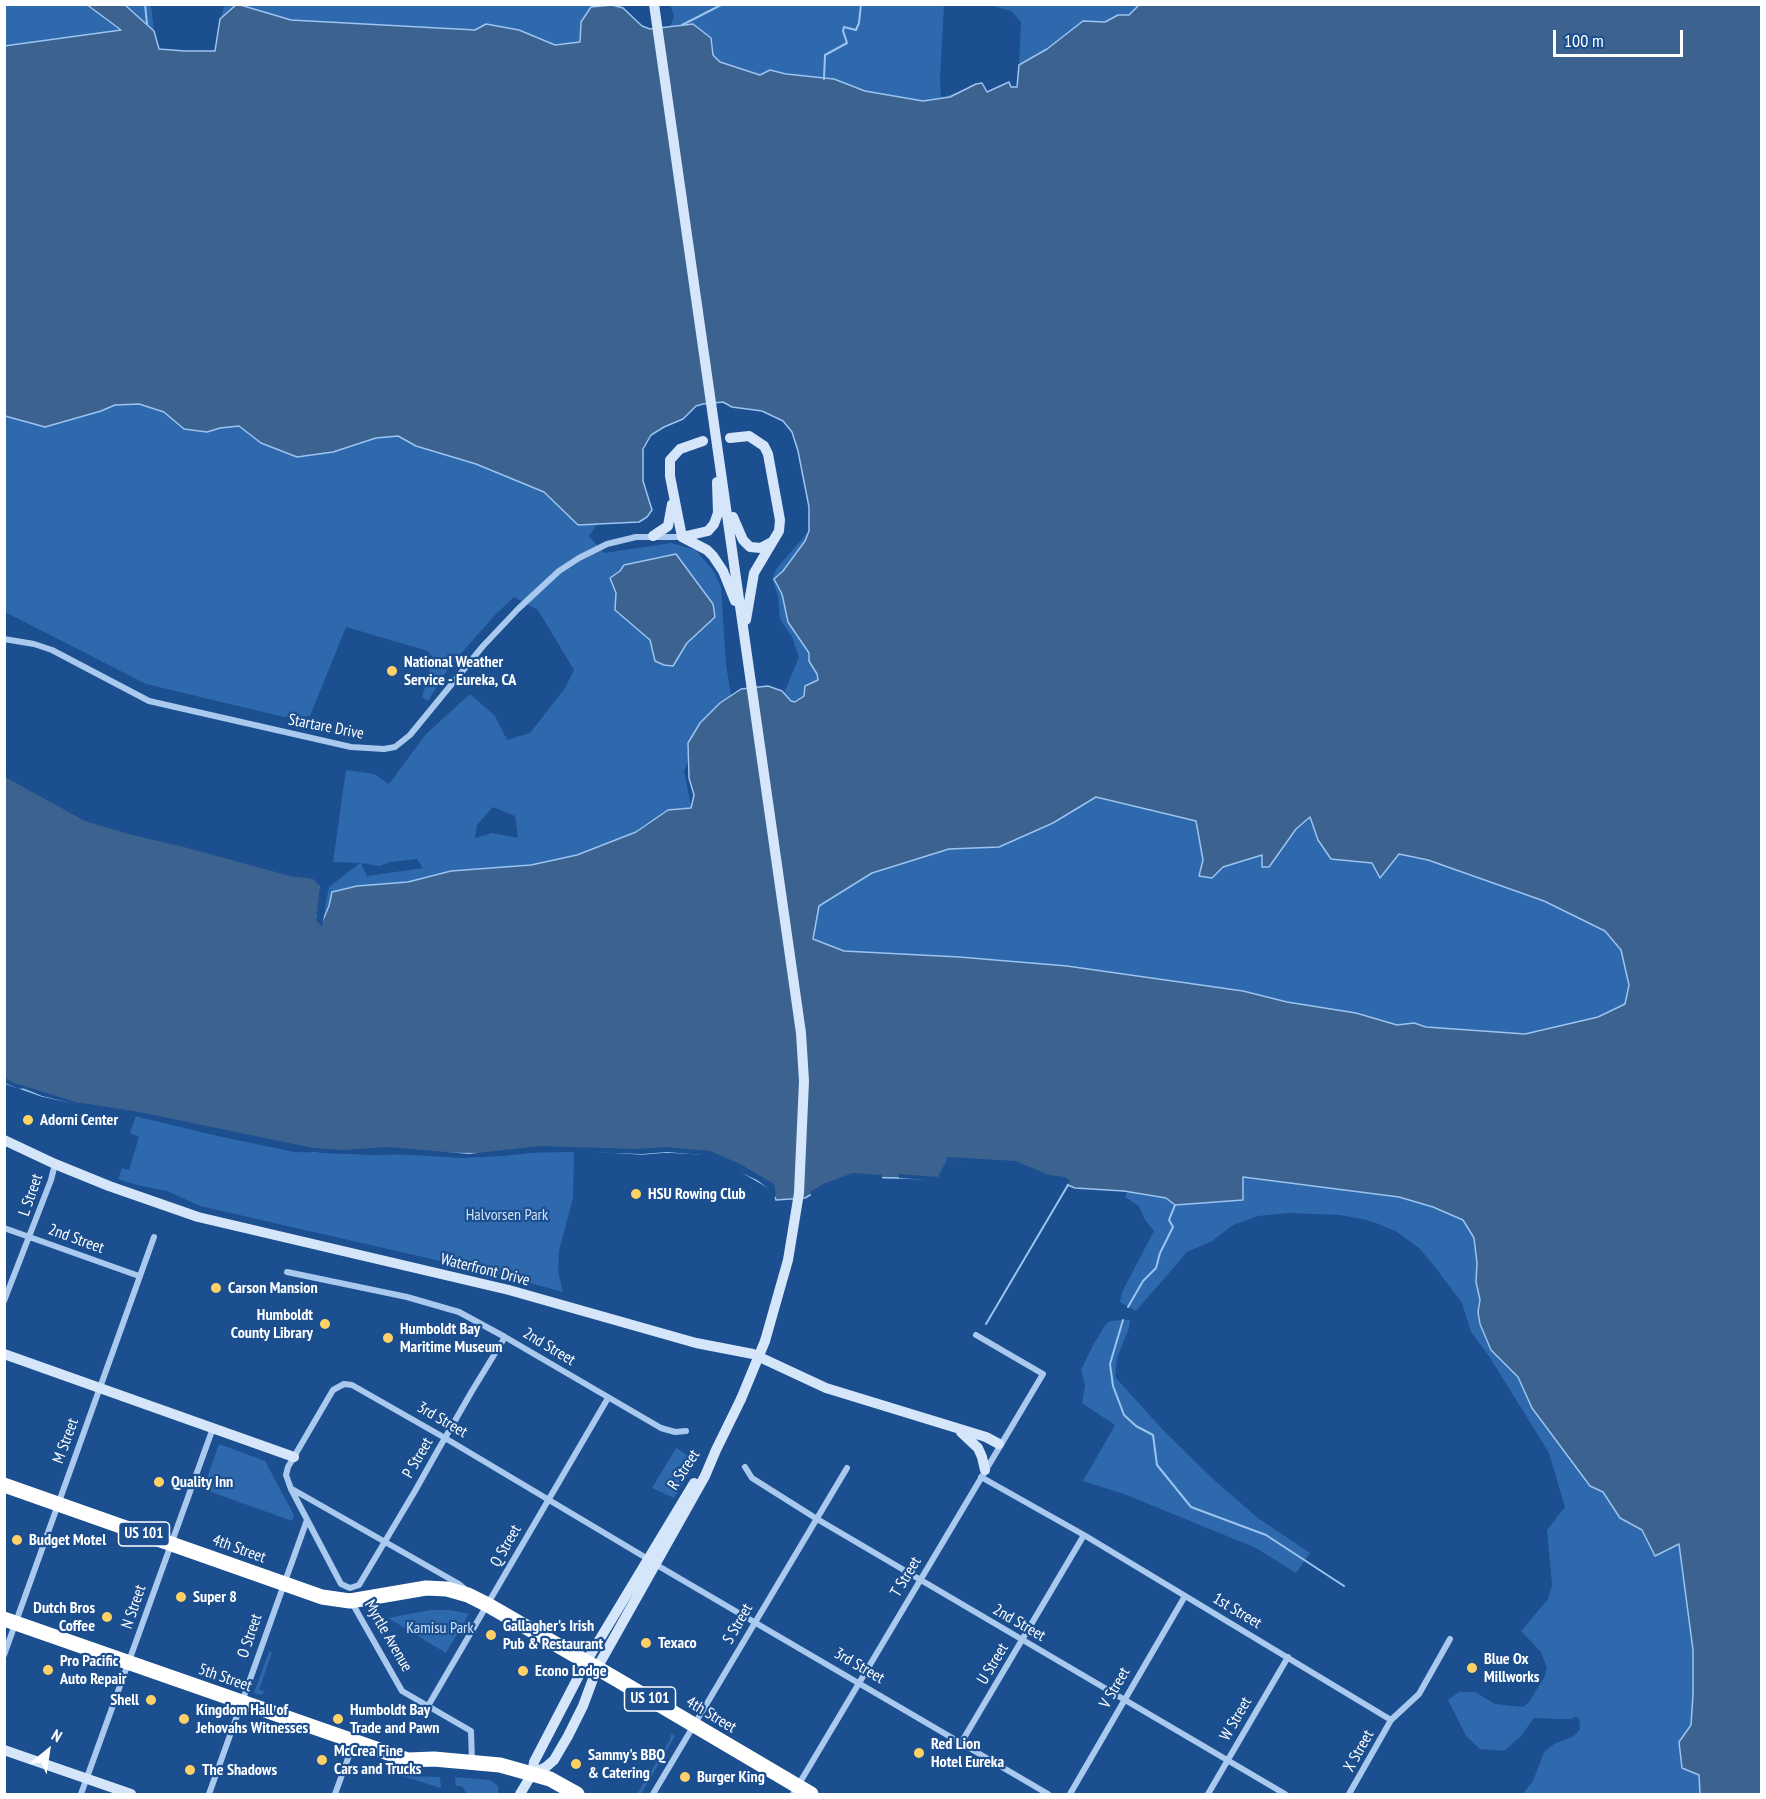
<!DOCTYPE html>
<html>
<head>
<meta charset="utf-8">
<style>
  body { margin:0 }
  #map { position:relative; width:1766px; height:1799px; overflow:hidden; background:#1b4f8f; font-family:"PT Sans Narrow",sans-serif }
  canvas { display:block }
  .frame { position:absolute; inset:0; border:6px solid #fff; pointer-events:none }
  .north { position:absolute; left:18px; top:1721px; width:60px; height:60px; -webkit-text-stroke:4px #1b4f8f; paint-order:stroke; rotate:30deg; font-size:16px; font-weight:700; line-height:24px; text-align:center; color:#fff }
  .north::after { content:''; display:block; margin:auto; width:21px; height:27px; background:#fff; clip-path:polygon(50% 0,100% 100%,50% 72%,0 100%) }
  .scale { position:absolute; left:1553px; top:30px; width:130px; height:27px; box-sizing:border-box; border:3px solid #fff; border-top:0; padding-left:8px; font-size:18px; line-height:21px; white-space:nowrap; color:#fff; -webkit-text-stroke:4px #1b4f8f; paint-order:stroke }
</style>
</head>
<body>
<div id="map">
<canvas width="1766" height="1799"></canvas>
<div class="frame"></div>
<div class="north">N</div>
<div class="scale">100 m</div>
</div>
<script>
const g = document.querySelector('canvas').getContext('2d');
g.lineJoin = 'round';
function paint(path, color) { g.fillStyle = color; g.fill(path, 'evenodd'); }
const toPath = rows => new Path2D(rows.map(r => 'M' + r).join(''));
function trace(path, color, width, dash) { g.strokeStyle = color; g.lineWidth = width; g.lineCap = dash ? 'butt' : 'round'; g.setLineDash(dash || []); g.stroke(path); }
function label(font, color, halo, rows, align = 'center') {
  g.font = font + ' "PT Sans Narrow",sans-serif'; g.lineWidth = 4.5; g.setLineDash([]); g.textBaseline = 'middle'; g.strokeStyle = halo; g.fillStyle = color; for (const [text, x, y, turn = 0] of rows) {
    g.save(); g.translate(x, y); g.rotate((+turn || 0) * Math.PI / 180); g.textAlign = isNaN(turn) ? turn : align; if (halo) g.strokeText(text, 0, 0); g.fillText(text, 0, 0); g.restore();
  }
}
const green = toPath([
  [4,5,86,5,134,27,5,62],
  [99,5,151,5,154,31,159,49,185,51,215,51,220,19,225,5,623,5,624,8,642,26,650,29,670,27,674,16,670,5,944,5,940,79,941,98,982,83,988,93,1010,85,1011,87,1018,87,1021,22,1011,11,989,5,1575,5,1007,108,232,56,156,56,147,24,144,22,130,22],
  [1761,311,1625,1004,1598,1017,1525,1034,1426,1027,1414,1023,1397,1025,816,959,713,831,322,922,329,887,360,863,333,862,346,770,374,774,389,784,426,734,470,694,495,716,507,740,530,733,565,688,574,670,538,610,514,597,495,615,449,667,428,701,422,697,433,658,428,651,346,627,310,716,284,717,146,684,5,612,4,354],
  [723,402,732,407,762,411,783,421,792,432,798,451,809,507,809,531,777,568,772,579,778,596,780,619,792,637,799,657,784,693,768,686,741,689,731,695,726,664,721,587,714,572,696,550,671,543,604,553,589,536,598,523,639,522,647,517,652,510,643,481,642,463,643,449,651,435,664,427,683,419,696,406,703,404],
  [688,761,689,778,694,795,691,806,684,771],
  [493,807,515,816,518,838,492,833,475,838,477,825],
  [417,859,423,868,367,876,361,863,379,866,391,862],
  [136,1115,293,1151,369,1155,574,1152,573,1198,559,1251,558,1271,563,1292,501,1275,200,1206,167,1191,137,1185,118,1179,122,1168,129,1170,139,1137,130,1133],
  [963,1150,1022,1156,1134,1170,1140,1173,1236,1175,1245,1169,1467,1176,1522,1190,1545,1185,1619,1203,1658,1219,1668,1236,1679,1237,1680,1247,1686,1263,1706,1300,1720,1352,1727,1390,1733,1534,1729,1587,1713,1684,1714,1794,1527,1794,1524,1792,1533,1781,1544,1752,1554,1744,1574,1736,1580,1729,1579,1718,1575,1717,1572,1719,1559,1719,1534,1718,1521,1736,1504,1751,1480,1749,1466,1736,1448,1700,1459,1692,1475,1692,1495,1704,1523,1707,1529,1702,1544,1678,1547,1668,1541,1652,1521,1631,1548,1599,1552,1585,1547,1530,1565,1507,1549,1453,1489,1356,1471,1332,1462,1303,1435,1267,1419,1248,1397,1232,1376,1223,1363,1219,1339,1215,1289,1213,1258,1216,1233,1225,1212,1241,1187,1252,1136,1311,1120,1302,1122,1292,1154,1231,1145,1220,1139,1206,1125,1197,1127,1192,1075,1188,1067,1185,1069,1181,1065,1177,1049,1175,1015,1161,949,1157,938,1177,900,1174,899,1178,882,1178,882,1175,853,1174,835,1178,810,1192,799,1193,802,1157,885,1155],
  [1123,1320,1130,1320,1129,1328,1117,1358,1115,1377,1163,1430,1214,1480,1258,1518,1310,1553,1296,1573,1256,1548,1124,1494,1083,1481,1115,1425,1082,1403,1085,1386,1081,1370,1093,1345,1106,1324,1110,1321],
  [219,1444,265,1461,294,1515,292,1521,203,1489],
  [676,1448,697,1461,674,1498,652,1488],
  [431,1610,450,1610,469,1614,446,1653,388,1618],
  [269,1652,272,1652,259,1690,265,1691,261,1695,254,1693],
  [671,1734,675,1736,641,1794,637,1794,670,1740],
  [402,1776,440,1777,441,1788],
  [455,1777,490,1780,498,1786,498,1794,467,1794,462,1786,456,1786]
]);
const water = toPath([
  [86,4,125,5,154,31,159,49,185,51,215,51,220,19,237,4,291,20,475,30,486,24,519,30,555,45,580,42,581,22,591,7,612,5,623,8,642,26,650,29,693,24,711,38,713,55,720,62,760,75,770,70,786,74,834,79,865,91,923,101,950,97,976,84,982,83,987,92,1009,82,1011,87,1017,87,1019,65,1047,49,1083,21,1105,22,1118,15,1129,15,1139,5,1761,5,1761,1794,1700,1794,1699,1775,1682,1768,1679,1742,1691,1725,1693,1694,1693,1650,1679,1544,1655,1556,1642,1530,1620,1518,1603,1492,1590,1486,1532,1408,1518,1377,1491,1350,1480,1324,1478,1312,1480,1300,1476,1282,1477,1263,1474,1238,1463,1220,1433,1207,1399,1197,1243,1177,1243,1200,1175,1205,1166,1198,1124,1191,1075,1188,1014,1163,947,1161,939,1179,855,1177,820,1189,805,1198,776,1200,773,1190,720,1159,704,1154,667,1152,642,1154,541,1148,505,1154,313,1152,42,1096,5,1083,5,772,93,821,318,879,322,892,317,918,322,922,329,906,332,892,357,886,408,882,451,871,531,865,577,855,636,832,668,810,691,808,694,795,689,778,688,743,700,723,720,703,741,689,768,686,782,691,791,701,795,702,804,696,805,686,818,680,817,674,809,661,809,653,788,622,782,594,774,579,783,571,805,541,809,531,809,507,798,451,792,432,783,421,762,411,732,407,723,402,703,404,696,406,683,419,664,427,651,435,643,449,643,481,652,510,647,517,639,522,578,525,544,492,476,464,416,446,398,436,376,438,333,452,297,457,261,443,239,426,220,428,207,432,184,429,164,412,139,404,115,405,101,411,45,427,5,416,4,46,121,30,86,4],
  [1096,797,1196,821,1203,860,1199,876,1212,878,1223,867,1262,855,1262,867,1269,867,1296,829,1310,817,1318,840,1331,859,1372,863,1380,878,1399,854,1428,860,1544,901,1605,931,1621,950,1629,985,1625,1004,1598,1017,1525,1034,1426,1027,1414,1023,1397,1025,1356,1013,1287,1002,1243,991,1067,966,959,957,844,951,813,939,819,906,872,873,949,849,999,847,1053,823,1096,797],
  [676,554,713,604,715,617,687,643,673,666,664,665,655,661,650,640,615,610,616,593,610,578,620,571,624,565,676,554]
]);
const pier = toPath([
  [5,769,95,818,319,876,325,892,320,917,326,905,322,927,316,920,320,887,313,879,290,876,184,847,128,834,85,821,5,777],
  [5,1078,14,1083,76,1102,139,1112,313,1148,343,1150,388,1147,469,1154,540,1146,635,1149,665,1147,710,1151,740,1164,774,1184,776,1196,774,1198,769,1189,757,1180,703,1155,667,1152,642,1154,549,1151,503,1156,462,1158,398,1154,351,1154,295,1152,222,1137,134,1116,75,1107,75,1104,42,1096,24,1088,19,1089,5,1083],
  [948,1157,1015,1161,1049,1175,1065,1177,1070,1181,1065,1187,1014,1166,951,1162,940,1181,899,1178,899,1174,938,1177],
  [853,1173,882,1175,882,1180,849,1181,811,1196,810,1192,823,1184]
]);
const stream = toPath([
  [145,4,147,24],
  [682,25,723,4],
  [824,79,825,55,847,43,843,31,844,27,856,30,859,23,861,4],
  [1128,1307,1143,1281,1156,1268,1160,1253,1173,1227,1169,1220,1175,1205],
  [1123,1320,1110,1364,1113,1386,1121,1407,1124,1415,1136,1426,1153,1435,1157,1465,1191,1507,1266,1535,1344,1586],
  [986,1324,1068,1185]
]);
const street = toPath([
  [4,639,34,644,52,650,149,701,351,747,384,749,395,747,410,735,483,646,518,609,559,571,579,558,607,544,636,537,682,537],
  [4,1228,139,1276],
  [287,1272,407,1297,459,1312,505,1337,661,1428,675,1432,686,1431],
  [4,1301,51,1180,55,1164],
  [505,1337,472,1391,445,1438,438,1450,415,1491,359,1585,350,1588,341,1584,291,1489,286,1475,288,1467,333,1390,344,1384,352,1385,445,1438,648,1559],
  [745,1467,752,1478,817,1519,1285,1794],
  [981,1477,1084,1535,1391,1720,1419,1694,1450,1639],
  [292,1489,459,1584,465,1589],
  [655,1564,1048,1794],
  [351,1601,402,1691,471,1731,472,1762],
  [4,1655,154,1237],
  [428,1706,608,1398],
  [961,1743,1084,1535],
  [81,1794,213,1428],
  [209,1794,307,1520],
  [335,1794,354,1742],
  [653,1794,847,1468],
  [793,1794,1043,1374,976,1335],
  [1070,1794,1185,1596],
  [1208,1794,1288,1657],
  [1349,1794,1391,1720]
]);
const secondary = toPath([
  [654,4,801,1033,804,1081,799,1193,788,1260,765,1341],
  [730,438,749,436,764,446,768,454,780,520,779,531,754,573,746,620],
  [733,517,743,540,750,547,761,548,772,542],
  [653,536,668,526,672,504],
  [682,537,707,550,713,556,723,571,735,601],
  [682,537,670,476,670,460,680,449,703,441],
  [682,537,708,531,714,524,718,513,717,482],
  [4,1140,55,1164,109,1186,198,1217,509,1290,696,1343,753,1354,826,1388,986,1437,999,1444],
  [4,1354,294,1457],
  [961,1432,978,1448,982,1457,985,1470],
  [4,1750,131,1794],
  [532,1774,546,1767,554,1760,568,1736,583,1706,597,1668,705,1476,716,1450,741,1399],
  [520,1794,532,1774,534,1762,586,1662,694,1483]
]);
const highway = toPath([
  [4,1485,322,1597,350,1601,426,1588,447,1589,468,1595,488,1605,616,1679,811,1794],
  [4,1619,408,1760,434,1759,500,1765,550,1779,577,1794]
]);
const secondaryBridge = toPath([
  [741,1399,765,1341]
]);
const markers = [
  [392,671,6,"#ffd166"],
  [28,1120,6,"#ffd166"],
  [636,1194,6,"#ffd166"],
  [216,1288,6,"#ffd166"],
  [325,1324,6,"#ffd166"],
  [388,1338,6,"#ffd166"],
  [159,1482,6,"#ffd166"],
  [17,1540,6,"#ffd166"],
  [181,1597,6,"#ffd166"],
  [107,1617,6,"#ffd166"],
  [491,1635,6,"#ffd166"],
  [646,1643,6,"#ffd166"],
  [1472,1668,6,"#ffd166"],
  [48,1670,6,"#ffd166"],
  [523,1671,6,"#ffd166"],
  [151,1700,6,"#ffd166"],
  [184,1719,6,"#ffd166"],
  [338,1719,6,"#ffd166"],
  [919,1753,6,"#ffd166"],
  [322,1760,6,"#ffd166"],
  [576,1764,6,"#ffd166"],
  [190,1770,6,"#ffd166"],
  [685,1777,6,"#ffd166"]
];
const shields = [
  [144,1534,51],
  [650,1699,51]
];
const shieldNames = [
  ["US 101",144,1534],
  ["US 101",650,1699]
];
const poiNames = [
  ["National Weather",404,662],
  ["Service - Eureka, CA",404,680],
  ["Adorni Center",40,1120],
  ["HSU Rowing Club",648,1194],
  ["Carson Mansion",228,1288],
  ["Humboldt",313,1315,"right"],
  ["County Library",313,1333,"right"],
  ["Humboldt Bay",400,1329],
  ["Maritime Museum",400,1347],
  ["Quality Inn",171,1482],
  ["Budget Motel",29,1540],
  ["Super 8",193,1597],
  ["Dutch Bros",95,1608,"right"],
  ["Coffee",95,1626,"right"],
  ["Gallagher's Irish",503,1626],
  ["Pub & Restaurant",503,1644],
  ["Texaco",658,1643],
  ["Blue Ox",1484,1659],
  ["Millworks",1484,1677],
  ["Pro Pacific",60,1661],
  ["Auto Repair",60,1679],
  ["Econo Lodge",535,1671],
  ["Shell",139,1700,"right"],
  ["Kingdom Hall of",196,1710],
  ["Jehovahs Witnesses",196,1728],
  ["Humboldt Bay",350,1710],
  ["Trade and Pawn",350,1728],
  ["Red Lion",931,1744],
  ["Hotel Eureka",931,1762],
  ["McCrea Fine",334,1751],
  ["Cars and Trucks",334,1769],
  ["Sammy's BBQ",588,1755],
  ["& Catering",588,1773],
  ["The Shadows",202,1770],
  ["Burger King",697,1777]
];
const streetNames = [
  ["Startare Drive",326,727,11],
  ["L Street",31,1195,-71],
  ["2nd Street",76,1239,20],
  ["Waterfront Drive",485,1270,14],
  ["2nd Street",549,1347,31],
  ["3rd Street",442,1420,30],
  ["M Street",66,1441,-70],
  ["P Street",418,1458,-60],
  ["R Street",684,1470,-57],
  ["Q Street",506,1546,-60],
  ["4th Street",239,1549,20],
  ["T Street",906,1577,-59],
  ["N Street",134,1607,-71],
  ["1st Street",1237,1611,31],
  ["2nd Street",1019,1623,30],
  ["S Street",738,1624,-60],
  ["O Street",250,1636,-71],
  ["Myrtle Avenue",388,1636,60],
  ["U Street",993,1664,-59],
  ["3rd Street",859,1666,30],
  ["5th Street",225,1678,19],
  ["V Street",1115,1688,-60],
  ["4th Street",711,1715,31],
  ["W Street",1236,1719,-60],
  ["X Street",1359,1751,-61]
];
const parkNames = [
  ["Halvorsen Park",507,1215],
  ["Kamisu Park",440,1628]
];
paint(green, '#2e69ad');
paint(water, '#3c6290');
trace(water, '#9cc4f0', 1.5);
paint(pier, '#1b4f8f');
trace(stream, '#9cc4f0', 2);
trace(street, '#a9c9ee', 6);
trace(secondary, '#d6e6fa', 10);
trace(highway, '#fff', 15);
trace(secondaryBridge, '#d6e6fa', 10);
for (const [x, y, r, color] of markers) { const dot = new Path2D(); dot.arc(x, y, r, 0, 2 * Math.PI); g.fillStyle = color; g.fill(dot); trace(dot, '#1b4f8f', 2); }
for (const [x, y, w] of shields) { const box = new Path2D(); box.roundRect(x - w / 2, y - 12, w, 24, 4.5); g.fillStyle = '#1b4f8f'; g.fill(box); trace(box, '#fff', 1.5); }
label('bold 15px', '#fff', null, shieldNames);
label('bold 16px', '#fff', '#1b4f8f', poiNames, 'left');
label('16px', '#fff', '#1b4f8f', streetNames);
label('16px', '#cfe3fa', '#1b4f8f', parkNames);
</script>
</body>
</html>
